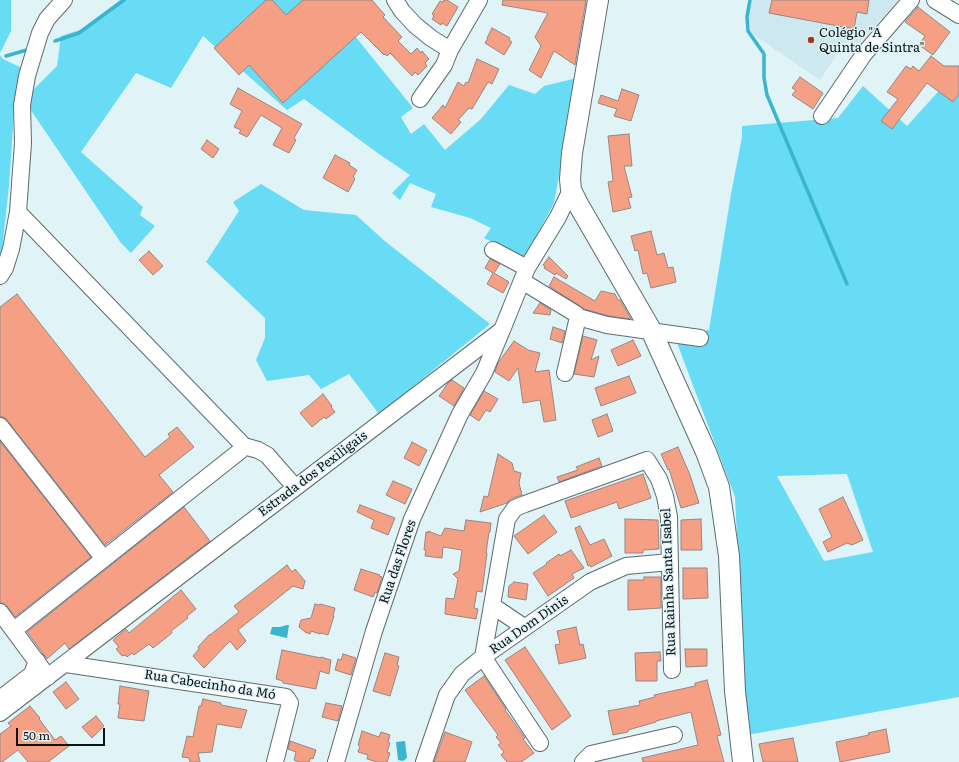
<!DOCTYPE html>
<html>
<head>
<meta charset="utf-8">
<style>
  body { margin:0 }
  #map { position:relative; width:959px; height:762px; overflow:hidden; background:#e0f3f7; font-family:Literata,serif }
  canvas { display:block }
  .scale { position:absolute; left:16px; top:728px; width:89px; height:18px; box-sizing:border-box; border:2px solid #0e1416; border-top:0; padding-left:5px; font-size:12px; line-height:14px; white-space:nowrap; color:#0e1416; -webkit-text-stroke:3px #e0f3f7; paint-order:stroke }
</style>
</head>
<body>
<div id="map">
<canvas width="959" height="762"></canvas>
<div class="scale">50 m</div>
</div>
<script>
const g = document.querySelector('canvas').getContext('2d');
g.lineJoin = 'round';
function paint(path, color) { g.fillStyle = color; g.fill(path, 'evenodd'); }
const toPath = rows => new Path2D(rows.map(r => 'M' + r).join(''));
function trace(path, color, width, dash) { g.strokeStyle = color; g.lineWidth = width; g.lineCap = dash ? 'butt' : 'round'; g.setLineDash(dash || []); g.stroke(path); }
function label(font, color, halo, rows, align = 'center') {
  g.font = font + ' Literata,serif'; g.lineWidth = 3; g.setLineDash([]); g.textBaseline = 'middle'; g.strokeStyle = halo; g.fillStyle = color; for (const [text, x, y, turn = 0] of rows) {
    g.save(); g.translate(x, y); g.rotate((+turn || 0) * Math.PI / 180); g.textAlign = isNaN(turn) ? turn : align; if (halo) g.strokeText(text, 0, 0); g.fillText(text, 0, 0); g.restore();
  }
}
const built = toPath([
  [752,0,899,0,859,43,846,41,820,80,751,33,748,17]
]);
const green = toPath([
  [0,0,11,0,11,31,0,53],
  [120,0,326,0,413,108,401,117,411,134,424,124,445,150,481,119,509,85,535,94,544,86,577,78,554,203,524,259,484,238,491,228,470,218,431,207,436,194,410,183,400,200,392,193,410,175,379,154,304,99,287,110,203,36,171,88,136,73,81,152,143,207,140,215,155,226,131,253,121,243,28,106,31,92,57,66,61,36,80,30],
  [0,55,3,59,22,68,15,95,9,186,2,250,0,254],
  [947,82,959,94,959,697,747,735,735,497,674,335,709,330,731,194,742,137,742,126,838,118,863,86,907,126],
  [847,474,873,552,824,561,777,476],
  [261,184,304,210,356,215,386,242,490,324,379,414,349,374,321,389,309,375,267,381,256,360,265,338,265,318,206,262,239,211,233,202]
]);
const water = toPath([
  [287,625,289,625,287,638,270,634,272,627,280,627],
  [405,741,407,758,403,761,398,760,396,742]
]);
const stream = toPath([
  [750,0,747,17,748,31,764,54,764,78,767,95,847,284],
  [55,41,79,33,124,0],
  [6,56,30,49]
]);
const building = toPath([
  [266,0,272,0,286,15,303,0,372,0,385,15,383,17,402,37,398,41,411,54,417,48,421,53,422,51,429,59,425,63,427,66,418,75,415,72,412,76,390,53,387,56,385,54,384,55,361,32,283,103,249,65,239,75,214,48,266,0],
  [444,0,447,0,458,7,447,26,442,23,441,25,432,19,434,16,432,14,440,1,443,2,444,0],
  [503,0,586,0,575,65,554,51,541,78,529,70,541,46,535,37,548,13,502,5,503,0],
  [772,0,869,0,867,14,857,12,854,29,769,13,772,0],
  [918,7,950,32,933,55,919,45,925,36,905,22,918,7],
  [492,28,510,38,509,40,512,42,504,55,485,43,488,38,487,38,492,28],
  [931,56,944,66,959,66,959,94,953,102,927,83,892,129,881,121,898,99,887,92,906,66,911,69,913,66,919,71,931,56],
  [477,59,499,69,492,84,488,82,472,109,469,108,458,120,461,122,451,134,432,118,443,105,445,108,458,82,464,86,466,82,468,83,477,59],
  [800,77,823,93,813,109,792,95,796,90,792,88,800,77],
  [238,88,302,124,294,138,296,140,289,153,273,145,282,128,261,115,247,137,239,133,241,130,234,127,242,111,230,104,238,88],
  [622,89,639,95,631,121,614,116,617,109,598,103,601,95,618,101,622,89],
  [629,134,632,166,624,166,632,197,628,198,631,208,613,212,608,182,613,181,608,136,629,134],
  [207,140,219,149,213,158,201,149,207,140],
  [335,155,350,163,349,165,357,170,353,177,355,179,348,192,323,178,335,155],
  [651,231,657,255,664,253,668,268,673,267,676,282,651,288,647,273,643,274,638,250,635,251,631,236,651,231],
  [149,251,163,266,153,275,139,260,149,251],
  [549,257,568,276,566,279,556,273,555,275,544,268,545,266,543,265,549,257],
  [490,259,500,264,494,273,509,282,503,293,487,284,493,273,485,268,490,259],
  [554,277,595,301,601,291,615,294,618,300,620,300,631,319,609,316,584,309,549,286,554,277],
  [17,294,145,457,170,437,168,434,177,427,194,447,159,475,173,492,105,545,7,420,4,417,0,417,0,307,17,294],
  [540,303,551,310,550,315,533,313,540,303],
  [553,327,565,331,562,343,550,339,553,327],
  [583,336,597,340,591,360,599,356,594,377,574,374,583,336],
  [633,340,641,356,618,366,611,350,633,340],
  [514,341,528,350,540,353,535,372,549,370,556,420,544,422,540,400,523,403,518,368,509,381,495,372,498,363,514,341],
  [629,376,636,393,601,406,595,388,629,376],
  [452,380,464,388,454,406,439,396,448,383,452,380],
  [484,391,498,399,490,412,486,410,479,421,470,415,484,391],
  [323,394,332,406,331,407,335,412,326,419,324,417,312,427,300,413,323,394],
  [607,414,613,431,598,437,592,420,607,414],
  [0,441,91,557,15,617,7,606,0,602,0,441],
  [412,442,427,450,419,466,404,458,412,442],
  [678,447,690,475,699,503,681,508,669,469,668,470,661,454,678,447],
  [498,454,512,463,514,471,521,473,519,483,522,495,511,499,507,503,480,512,484,496,488,497,498,454],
  [599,458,602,466,559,482,557,477,578,470,576,467,599,458],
  [643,474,651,498,619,509,617,502,571,518,565,501,643,474],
  [393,481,412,489,405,504,386,495,393,481],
  [843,497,863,540,852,545,847,543,828,552,823,542,832,537,819,509,843,497],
  [360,505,395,518,388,535,371,528,374,520,357,512,360,505],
  [184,507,210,541,69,649,65,643,47,659,27,632,184,507],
  [544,515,557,532,528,554,514,536,544,515],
  [625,519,658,520,659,549,643,550,643,553,625,553,625,519],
  [701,519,702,550,681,550,681,520,701,519],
  [466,520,491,523,490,532,489,532,486,553,487,553,482,592,477,591,474,608,478,609,476,619,445,614,446,598,454,599,458,579,453,574,459,571,462,550,443,547,442,558,425,556,426,550,424,550,426,532,428,533,428,531,441,536,445,528,464,531,466,520],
  [580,526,590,545,604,539,612,556,591,567,590,565,588,566,575,528,580,526],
  [571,550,584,568,572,574,574,578,548,596,533,573,547,564,546,563,559,554,560,556,571,550],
  [287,565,292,572,295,569,305,581,303,589,293,586,238,630,246,641,237,650,230,641,204,668,193,656,199,649,198,647,210,634,210,635,239,612,234,606,287,565],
  [683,568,707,568,708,598,683,599,683,568],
  [361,569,380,575,379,576,382,577,377,593,375,592,373,597,354,590,361,569],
  [644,577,661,577,661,608,628,610,628,580,644,580,644,577],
  [514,582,528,584,526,600,508,597,509,586,514,582],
  [181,590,196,609,187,616,188,618,171,631,172,633,153,648,149,644,134,655,132,653,127,657,125,655,122,656,116,649,119,647,113,640,126,629,129,633,181,590],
  [315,604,319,605,320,604,335,608,333,616,334,616,328,635,321,633,320,634,311,631,310,634,305,632,299,627,301,620,311,618,315,604],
  [576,627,580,645,583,644,586,658,559,664,555,645,560,644,557,631,576,627],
  [525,647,571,716,552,730,505,660,525,647],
  [685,649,707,649,707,666,686,667,685,649],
  [282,650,321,658,321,657,331,660,329,674,320,671,316,689,283,683,283,681,276,679,282,650],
  [660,652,661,661,657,661,657,681,636,681,635,653,660,652],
  [385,653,399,657,397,665,399,666,390,696,373,691,385,653],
  [343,654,356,658,351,675,335,670,338,659,341,660,343,654],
  [484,676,506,709,505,710,525,738,523,739,534,753,521,762,507,762,501,755,504,752,498,745,501,743,496,737,498,735,465,690,484,676],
  [707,680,721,735,717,736,724,762,643,762,642,758,698,745,691,712,656,721,656,722,628,730,628,732,613,735,608,711,640,705,639,701,655,697,654,695,695,686,695,683,707,680],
  [66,682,79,699,66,709,53,692,66,682],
  [120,686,149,691,144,721,118,718,120,704,118,704,120,686],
  [203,699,221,703,221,705,247,710,241,728,217,724,212,752,198,753,200,762,190,762,189,758,182,757,187,736,193,737,199,706,201,706,203,699],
  [326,703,342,706,338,721,322,717,326,703],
  [30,706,40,718,39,719,55,740,61,736,69,746,48,762,28,762,18,750,2,762,0,762,0,734,11,726,8,723,30,706],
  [96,716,104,726,92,738,82,727,96,716],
  [886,729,890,752,840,762,836,742,869,735,868,733,886,729],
  [362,731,379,737,381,732,390,735,388,742,390,743,387,752,390,753,387,762,377,762,367,759,368,755,358,752,360,746,358,745,362,731],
  [445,732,472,742,465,762,434,762,445,732],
  [793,738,798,762,763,762,759,744,793,738],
  [290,741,316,750,313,759,311,758,309,762,300,762,294,760,296,752,288,749,290,741]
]);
const minor = toPath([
  [395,0,402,11,415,25,431,38,450,50],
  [935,0,959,15],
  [420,99,444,65,450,50,479,0],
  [822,116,864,54,911,0],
  [18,212,244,446],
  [493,250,527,268],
  [0,276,5,268,11,249,18,212,23,143,22,105,27,76,40,33,47,19,64,0],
  [522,281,576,314,578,317,607,325,700,338],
  [565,373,578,317],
  [0,426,104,559],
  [493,606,524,627],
  [0,612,48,677],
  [14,630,240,451,244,446,258,450,267,455,295,487],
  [66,664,286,697,290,703,275,762],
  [0,699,32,674,37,661],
  [0,713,502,330,527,268,558,217,571,190],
  [540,743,483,657,590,582,626,566,670,562],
  [336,762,374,631,412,519,460,414,484,373,502,330],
  [424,762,447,695,462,674,483,657,507,519,515,508,525,504,647,460,659,479,665,496,669,517,672,670],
  [583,762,591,754,674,735]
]);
const major = toPath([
  [598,0,572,153,570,179,571,190,578,204,651,330,706,452,719,487,729,556,735,691,743,762]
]);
const markers = [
  [811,40,4,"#a03918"]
];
const poiNames = [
  ["Colégio \"A",819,33],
  ["Quinta de Sintra\"",819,48]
];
const streetNames = [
  ["Estrada dos Pexiligais",313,474,-37],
  ["Rua das Flores",398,562,-71],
  ["Rua Rainha Santa Isabel",669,582,-92],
  ["Rua Dom Dinis",529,625,-35],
  ["Rua Cabecinho da Mó",210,685,9]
];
paint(built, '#cde8ef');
paint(green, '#68dcf4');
paint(water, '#39b5cd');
trace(stream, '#39b5cd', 3.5);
paint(building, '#f59f85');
trace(building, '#968782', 1);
trace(minor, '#5c6c6f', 18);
trace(major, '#5c6c6f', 22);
trace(minor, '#fff', 16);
trace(major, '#fff', 20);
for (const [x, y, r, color] of markers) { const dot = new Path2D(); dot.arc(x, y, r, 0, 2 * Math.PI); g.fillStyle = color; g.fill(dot); trace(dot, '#e0f3f7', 1.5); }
label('13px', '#0e1416', '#e0f3f7', poiNames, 'left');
label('13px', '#0e1416', '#e0f3f7', streetNames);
</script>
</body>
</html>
